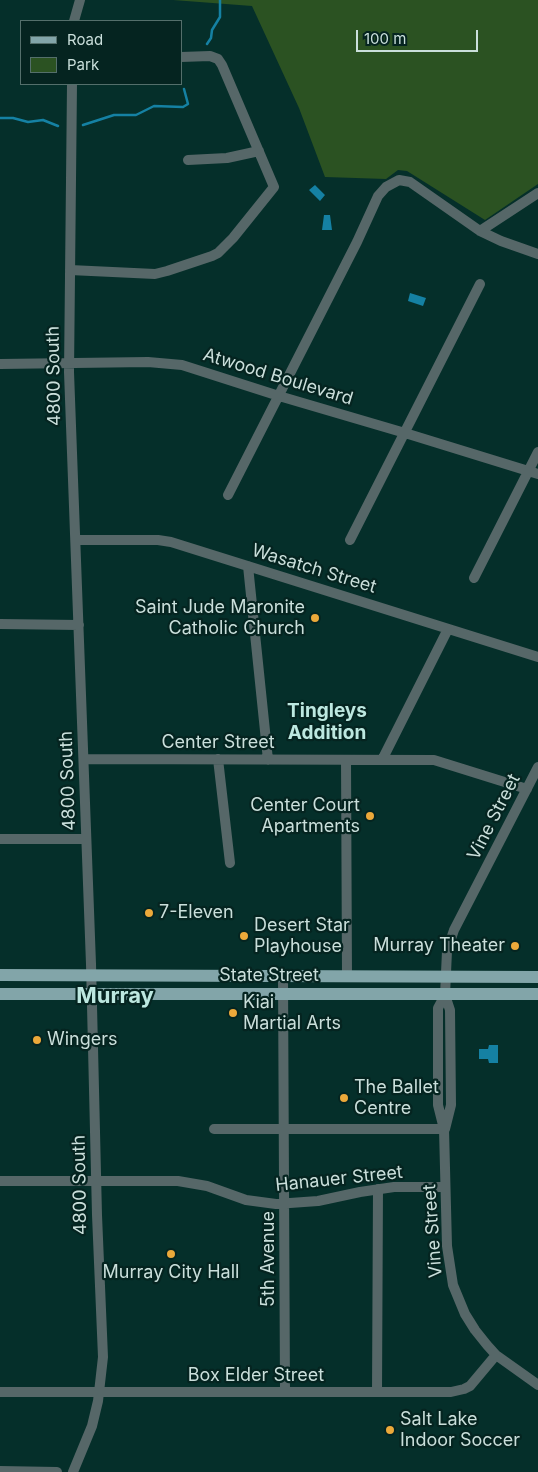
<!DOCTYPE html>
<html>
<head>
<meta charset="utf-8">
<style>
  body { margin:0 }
  #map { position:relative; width:538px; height:1472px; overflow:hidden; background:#052f2a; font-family:Inter,sans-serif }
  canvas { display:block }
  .legend { position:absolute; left:20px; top:20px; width:162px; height:65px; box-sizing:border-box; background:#052420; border:1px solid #546f6b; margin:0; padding:6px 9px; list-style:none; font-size:15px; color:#cadfdb }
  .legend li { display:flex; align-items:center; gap:10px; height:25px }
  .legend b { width:25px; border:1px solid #546f6b }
  .scale { position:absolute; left:356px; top:30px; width:122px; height:22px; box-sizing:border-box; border:2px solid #cadfdb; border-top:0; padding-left:6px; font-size:15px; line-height:18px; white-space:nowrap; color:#cadfdb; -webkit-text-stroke:4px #052420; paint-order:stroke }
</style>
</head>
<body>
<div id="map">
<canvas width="538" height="1472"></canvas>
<ul class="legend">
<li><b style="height:6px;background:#82a5a9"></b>Road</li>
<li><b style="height:14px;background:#2b5222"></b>Park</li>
</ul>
<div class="scale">100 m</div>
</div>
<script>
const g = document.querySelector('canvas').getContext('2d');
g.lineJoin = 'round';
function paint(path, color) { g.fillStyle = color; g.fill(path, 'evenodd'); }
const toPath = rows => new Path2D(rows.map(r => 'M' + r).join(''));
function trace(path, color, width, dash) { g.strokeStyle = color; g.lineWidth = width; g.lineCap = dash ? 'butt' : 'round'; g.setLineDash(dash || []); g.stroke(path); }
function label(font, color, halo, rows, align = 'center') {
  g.font = font + ' Inter,sans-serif'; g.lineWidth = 4.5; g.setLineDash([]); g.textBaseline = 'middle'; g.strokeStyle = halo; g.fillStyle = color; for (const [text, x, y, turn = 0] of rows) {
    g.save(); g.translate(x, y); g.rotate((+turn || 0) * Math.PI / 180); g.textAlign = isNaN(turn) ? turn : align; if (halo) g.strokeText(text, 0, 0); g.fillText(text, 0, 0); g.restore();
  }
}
const green = toPath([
  [173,0,538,0,538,184,485,220,407,171,398,170,386,179,325,177,299,108,252,6]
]);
const water = toPath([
  [315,185,325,195,320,201,309,190],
  [324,215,330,215,332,230,322,230],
  [410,293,426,298,423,306,408,301],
  [489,1045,498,1045,498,1063,489,1063,488,1059,479,1059,479,1049,488,1049]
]);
const stream = toPath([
  [207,44,211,38,212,30,220,17,220,0],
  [0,118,13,118,28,122,43,120,58,126],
  [83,125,114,115,136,115,154,106,183,107,188,104,184,89]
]);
const minor = toPath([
  [74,21,80,0],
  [72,84,69,372,91,964,97,1215,103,1357,98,1401,92,1426,73,1472],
  [188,160,227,158,259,151],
  [480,231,538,193],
  [70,270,155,274,167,271,212,256,218,253,233,238,274,187,222,65,218,59,210,56,181,57],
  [0,364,148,362,182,365,279,396,405,433,538,474],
  [228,495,357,242,378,196,386,187,399,180,410,182,480,231,501,241,538,254],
  [76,540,158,540,171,542,538,657],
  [350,540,480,284],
  [248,566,268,760],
  [474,578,538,452],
  [0,624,79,625],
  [84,759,434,760,527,789],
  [218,759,230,863],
  [346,760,347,976],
  [382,760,448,629],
  [0,839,86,839],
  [283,976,285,1392],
  [445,995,438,1008,438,1105,444,1129,447,1246,453,1285,465,1314,475,1330,487,1345,496,1355,538,1385],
  [214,1129,444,1129],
  [445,1129,451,1105,450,1010,445,995,447,951,454,930,538,767],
  [0,1181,178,1181,207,1186,246,1200,276,1204,318,1201,360,1192,394,1187,445,1187],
  [0,1392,451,1392,464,1389,470,1386,496,1355],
  [377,1392,378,1189],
  [0,1471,57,1472]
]);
const major = toPath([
  [0,975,538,977],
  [0,994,538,994]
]);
const markers = [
  [315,618,5,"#eca93a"],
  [370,816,5,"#eca93a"],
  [149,913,5,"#eca93a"],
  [244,936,5,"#eca93a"],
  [515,946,5,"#eca93a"],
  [233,1013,5,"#eca93a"],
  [37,1040,5,"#eca93a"],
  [344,1098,5,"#eca93a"],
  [171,1254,5,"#eca93a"],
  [390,1430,5,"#eca93a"]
];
const streetNames = [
  ["4800 South",54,376,-91],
  ["Atwood Boulevard",278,377,17],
  ["Wasatch Street",314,569,17],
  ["Center Street",218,743],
  ["4800 South",68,781,-92],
  ["Vine Street",494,817,-63],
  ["State Street",269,976],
  ["Hanauer Street",339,1179,-6],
  ["4800 South",80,1185,-91],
  ["Vine Street",433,1231,-94],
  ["5th Avenue",269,1259,-90],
  ["Box Elder Street",256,1376]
];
const poiNames = [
  ["Saint Jude Maronite",305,608,"right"],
  ["Catholic Church",305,629,"right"],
  ["Center Court",360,806,"right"],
  ["Apartments",360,827,"right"],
  ["7-Eleven",159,913],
  ["Desert Star",254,926],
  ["Playhouse",254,947],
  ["Murray Theater",505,946,"right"],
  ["Kiai",243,1003],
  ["Martial Arts",243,1024],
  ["Wingers",47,1040],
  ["The Ballet",354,1088],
  ["Centre",354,1109],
  ["Murray City Hall",171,1273,"center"],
  ["Salt Lake",400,1420],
  ["Indoor Soccer",400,1441]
];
const neighbourhoodNames = [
  ["Tingleys",327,711],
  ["Addition",327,733]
];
const districtNames = [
  ["Murray",115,996]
];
paint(green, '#2b5222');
paint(water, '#1581a3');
trace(stream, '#1581a3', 2.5);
trace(minor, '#566768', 10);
trace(major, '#82a5a9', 12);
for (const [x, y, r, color] of markers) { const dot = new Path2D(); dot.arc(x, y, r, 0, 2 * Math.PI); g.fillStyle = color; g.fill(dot); trace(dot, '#052420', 2); }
label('18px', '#cadfdb', '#052420', streetNames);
label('18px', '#cadfdb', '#052420', poiNames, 'left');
label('bold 19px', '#bde8e0', '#052420', neighbourhoodNames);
label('bold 22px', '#bde8e0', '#052420', districtNames);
</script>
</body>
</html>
